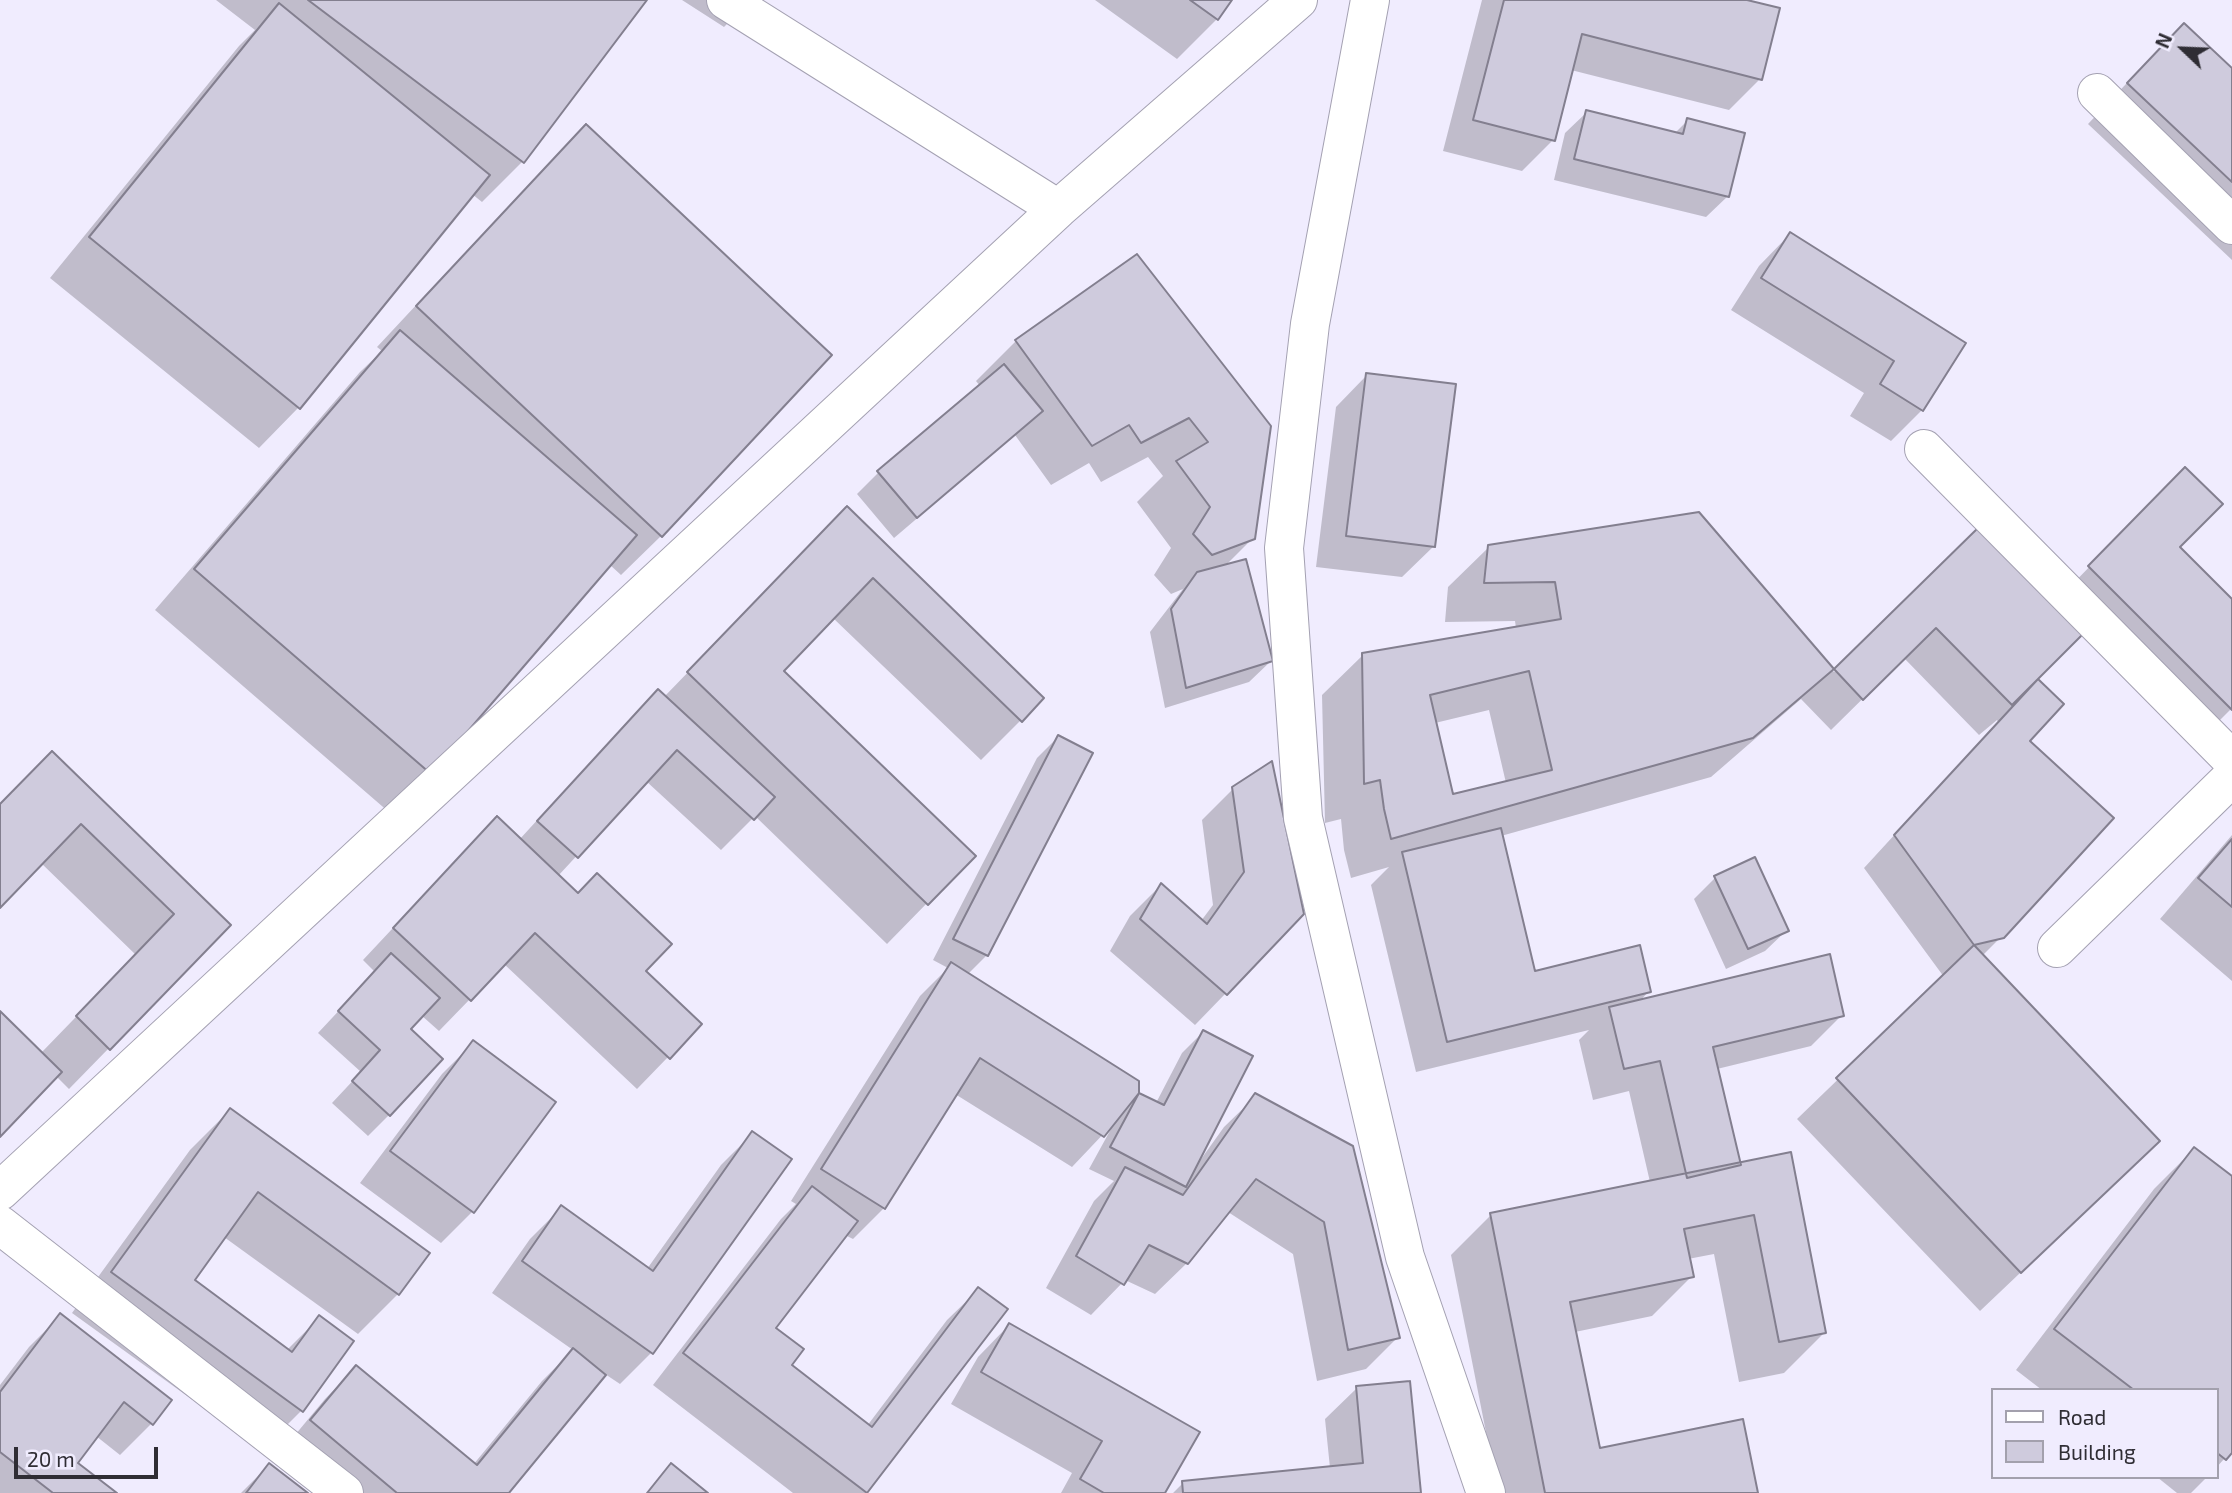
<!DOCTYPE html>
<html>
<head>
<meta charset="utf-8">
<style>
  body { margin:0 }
  #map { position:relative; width:2232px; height:1493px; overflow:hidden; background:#f0ecfe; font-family:"Exo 2",sans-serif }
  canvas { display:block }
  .legend { position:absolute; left:1991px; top:1388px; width:228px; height:91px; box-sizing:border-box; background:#f0ecfe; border:2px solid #a3a0ad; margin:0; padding:9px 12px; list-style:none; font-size:21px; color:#2f2d34 }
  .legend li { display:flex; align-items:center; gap:14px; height:35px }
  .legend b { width:35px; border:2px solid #a3a0ad }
  .north { position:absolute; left:2148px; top:14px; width:70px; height:70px; -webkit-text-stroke:5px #f0ecfe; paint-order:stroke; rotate:293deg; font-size:19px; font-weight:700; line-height:28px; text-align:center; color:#2f2d34 }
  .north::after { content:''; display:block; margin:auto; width:24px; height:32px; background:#2f2d34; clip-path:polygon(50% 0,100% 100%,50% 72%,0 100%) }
  .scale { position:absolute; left:14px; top:1447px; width:144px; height:32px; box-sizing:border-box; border:4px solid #2f2d34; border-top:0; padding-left:9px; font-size:21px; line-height:24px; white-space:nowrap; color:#2f2d34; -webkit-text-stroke:5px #f0ecfe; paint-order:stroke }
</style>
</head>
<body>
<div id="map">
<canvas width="2232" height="1493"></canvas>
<ul class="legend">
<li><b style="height:9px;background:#fff"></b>Road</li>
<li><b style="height:19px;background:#cfcbdd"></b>Building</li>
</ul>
<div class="north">N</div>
<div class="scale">20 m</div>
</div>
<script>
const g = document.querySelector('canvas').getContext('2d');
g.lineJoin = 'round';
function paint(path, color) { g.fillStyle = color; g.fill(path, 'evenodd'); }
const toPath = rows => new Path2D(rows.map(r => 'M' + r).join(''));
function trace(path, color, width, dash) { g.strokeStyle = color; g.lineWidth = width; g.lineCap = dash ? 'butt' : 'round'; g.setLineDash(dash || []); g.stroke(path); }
const shadow = toPath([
  [216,0,645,0,522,162,482,202,472,194,298,408,259,448,50,278,239,46,255,30],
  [682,0,751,0,724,27],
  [1095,0,1230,0,1217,19,1177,59],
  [1482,0,1740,0,1760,79,1729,110,1571,70,1553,140,1522,171,1443,151],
  [2144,65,2232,71,2232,260,2088,124],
  [1587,112,1674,134,1688,120,1728,196,1706,217,1554,180,1565,133],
  [586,126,661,536,621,575,609,564,390,813,155,610,360,372,382,351,377,347,546,166],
  [1790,234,1964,343,1922,410,1891,441,1850,416,1864,393,1731,310,1759,266],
  [1137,256,1253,538,1224,567,1271,661,1249,682,1165,708,1150,632,1183,589,1171,594,1154,575,1171,548,1137,502,1163,476,1148,457,1101,482,1089,463,1051,485,1015,435,894,538,857,494,878,473,980,386,976,381,1016,341],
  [1367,375,1434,546,1402,577,1316,567,1336,407],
  [2185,469,2178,547,2232,601,2232,708,2200,740,2058,599],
  [847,508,1021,720,981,760,833,618,782,671,973,856,887,944,755,816,721,850,646,781,558,876,644,972,700,1024,637,1089,504,964,439,1031,421,1015,409,1029,389,1115,368,1136,332,1103,361,1072,318,1033,375,972,363,960,466,850,519,840,627,722,658,691,664,697],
  [1698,514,1834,672,1980,528,2035,679,2062,704,2028,741,2002,936,1982,956,2118,1180,1980,1311,1797,1119,1944,977,1864,868,1998,722,1997,720,1979,735,1904,658,1831,730,1801,699,1711,777,1501,836,1533,973,1649,991,1639,1002,1842,1015,1811,1046,1717,1069,1739,1164,1824,1333,1784,1373,1739,1382,1714,1254,1688,1259,1692,1276,1652,1316,1575,1332,1599,1450,1756,1493,1498,1493,1451,1255,1491,1215,1650,1182,1629,1091,1593,1100,1579,1040,1589,1030,1416,1072,1371,885,1389,867,1351,878,1344,850,1341,819,1325,823,1322,695,1363,655,1516,628,1515,621,1445,622,1448,587,1489,547],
  [1489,710,1506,783,1452,796,1435,723],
  [1058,737,987,955,967,975,1137,1094,1156,1103,1182,1053,1203,1032,1197,1161,1199,1162,1224,1127,1256,1096,1398,1337,1366,1369,1317,1381,1293,1254,1228,1212,1187,1263,1155,1294,1125,1280,1091,1315,1046,1288,1094,1201,1114,1181,1089,1169,1111,1129,1109,1128,1072,1167,955,1094,884,1208,853,1239,845,1235,774,1328,790,1365,867,1426,947,1320,979,1289,1005,1310,865,1493,793,1493,653,1385,781,1219,796,1204,791,1201,920,996,948,968,933,960,1037,758],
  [52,753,229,925,69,1089,56,1076,0,1134,0,1014,41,1053,136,955,41,863,0,906,0,805],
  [1271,764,1226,993,1195,1025,1110,951,1130,916,1161,885,1201,921,1213,905,1202,820,1233,789],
  [2232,835,2232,981,2160,919],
  [1715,878,1787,930,1765,951,1726,969,1694,899],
  [473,1043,554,1103,472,1212,441,1243,360,1183,442,1074],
  [230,1110,398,1294,358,1334,224,1237,192,1280,287,1350,319,1318,302,1410,262,1450,72,1313,190,1150],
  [752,1134,789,1159,651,1353,620,1384,605,1374,507,1493,329,1493,280,1453,325,1399,356,1367,473,1465,542,1381,573,1350,492,1293,530,1239,561,1208,647,1269,721,1165],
  [2194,1149,2232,1178,2232,1450,2216,1468,2216,1390,2042,1390,2016,1370,2154,1189],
  [60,1316,170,1400,151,1424,120,1455,96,1436,76,1463,114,1493,0,1493,0,1385,29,1347],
  [1009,1325,1163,1493,1061,1493,1072,1473,951,1404,978,1357],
  [1357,1388,1419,1493,1173,1493,1183,1483,1330,1468,1325,1419],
  [269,1465,306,1493,241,1493],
  [2157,1477,2207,1477,2191,1493,2177,1493]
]);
const building = toPath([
  [308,0,647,0,524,163,308,0],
  [1190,0,1232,0,1218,20,1190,0],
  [1504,0,1747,0,1780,8,1762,80,1582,34,1555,141,1473,120,1504,0],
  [279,3,490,175,300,409,89,237,279,3],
  [2184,23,2232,68,2232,182,2127,83,2184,23],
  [1586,110,1683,134,1687,118,1745,133,1729,197,1574,159,1586,110],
  [586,124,832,355,662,537,416,306,586,124],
  [1790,232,1966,343,1923,411,1880,384,1894,361,1761,278,1790,232],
  [1137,254,1271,426,1255,539,1212,555,1193,534,1210,507,1176,461,1208,442,1189,418,1141,443,1129,425,1092,446,1015,340,1137,254],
  [400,330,637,535,431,774,194,569,400,330],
  [1004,364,1043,411,917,518,877,471,1004,364],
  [1366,373,1456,384,1435,547,1346,536,1366,373],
  [2185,467,2223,504,2180,547,2232,599,2232,710,2088,566,2185,467],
  [847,506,1044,698,1022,722,873,578,784,671,976,856,928,905,687,672,847,506],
  [1699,512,1834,669,1753,738,1391,839,1384,809,1380,780,1364,784,1362,653,1561,619,1555,582,1484,583,1488,545,1699,512],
  [1529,671,1552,770,1453,794,1430,695,1529,671],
  [1980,526,2085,632,2012,705,1936,628,1863,700,1834,669,1980,526],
  [1246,559,1273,661,1186,688,1171,609,1197,572,1246,559],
  [2038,679,2064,704,2030,741,2114,818,2004,938,1974,945,1894,835,2038,679],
  [658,689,775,797,754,820,677,750,578,858,537,821,658,689],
  [1058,735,1093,753,988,956,953,939,1058,735],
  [52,751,231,925,110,1050,76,1016,174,914,81,824,0,908,0,804,52,751],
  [1272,761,1304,914,1227,995,1140,919,1161,883,1207,924,1244,872,1232,787,1272,761],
  [497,816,578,893,597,873,672,944,646,971,702,1024,670,1059,535,933,471,1001,393,928,497,816],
  [1501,828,1535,971,1640,945,1651,992,1447,1042,1402,852,1501,828],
  [2232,839,2232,907,2198,878,2232,839],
  [1755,857,1789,931,1748,949,1714,876,1755,857],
  [1974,945,2160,1141,2021,1273,1836,1078,1974,945],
  [391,953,440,998,411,1029,443,1059,390,1116,352,1081,380,1050,338,1011,391,953],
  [1830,954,1844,1016,1713,1047,1741,1165,1687,1178,1660,1061,1624,1069,1609,1007,1830,954],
  [951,962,1139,1081,1139,1093,1104,1137,980,1058,885,1209,821,1169,951,962],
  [0,1011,62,1072,0,1137,0,1011],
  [1203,1030,1253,1056,1186,1187,1110,1147,1139,1093,1164,1105,1203,1030],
  [473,1040,556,1102,474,1213,390,1151,473,1040],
  [1255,1093,1353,1146,1400,1338,1348,1350,1324,1222,1256,1179,1188,1264,1149,1245,1124,1285,1076,1256,1125,1167,1183,1195,1255,1093],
  [230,1108,430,1253,399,1295,258,1192,195,1280,292,1352,319,1315,354,1341,303,1412,111,1272,230,1108],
  [752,1131,792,1159,653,1354,522,1261,561,1205,653,1271,752,1131],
  [2194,1147,2232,1176,2232,1453,2226,1460,2216,1452,2216,1390,2134,1390,2054,1329,2194,1147],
  [1791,1152,1826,1333,1779,1342,1754,1215,1684,1229,1694,1277,1570,1302,1600,1448,1743,1419,1758,1493,1545,1493,1490,1213,1791,1152],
  [812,1186,858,1221,776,1328,804,1349,792,1365,872,1427,978,1287,1008,1309,867,1493,683,1353,812,1186],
  [60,1313,172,1400,153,1425,124,1402,78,1463,117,1493,53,1493,0,1452,0,1392,60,1313],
  [1009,1323,1200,1432,1165,1493,1104,1493,1080,1479,1102,1441,981,1372,1009,1323],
  [573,1348,606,1375,509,1493,397,1493,310,1420,356,1365,477,1465,573,1348],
  [1410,1381,1421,1493,1183,1493,1182,1481,1363,1463,1356,1386,1410,1381],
  [269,1463,308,1493,246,1493,269,1463],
  [671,1463,708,1493,647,1493,671,1463]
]);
const minor = toPath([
  [726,0,1058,209],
  [1370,0,1310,324,1284,548,1303,818,1405,1257,1486,1493],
  [2097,93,2232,225],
  [1924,449,2232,760],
  [2057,948,2232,777],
  [0,1191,1058,209,1298,0],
  [0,1225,344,1493]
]);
paint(shadow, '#0003');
paint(building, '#cfcbdd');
trace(building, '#837f8f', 2);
trace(minor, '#a4a1b2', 40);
trace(minor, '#fff', 38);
</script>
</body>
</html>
